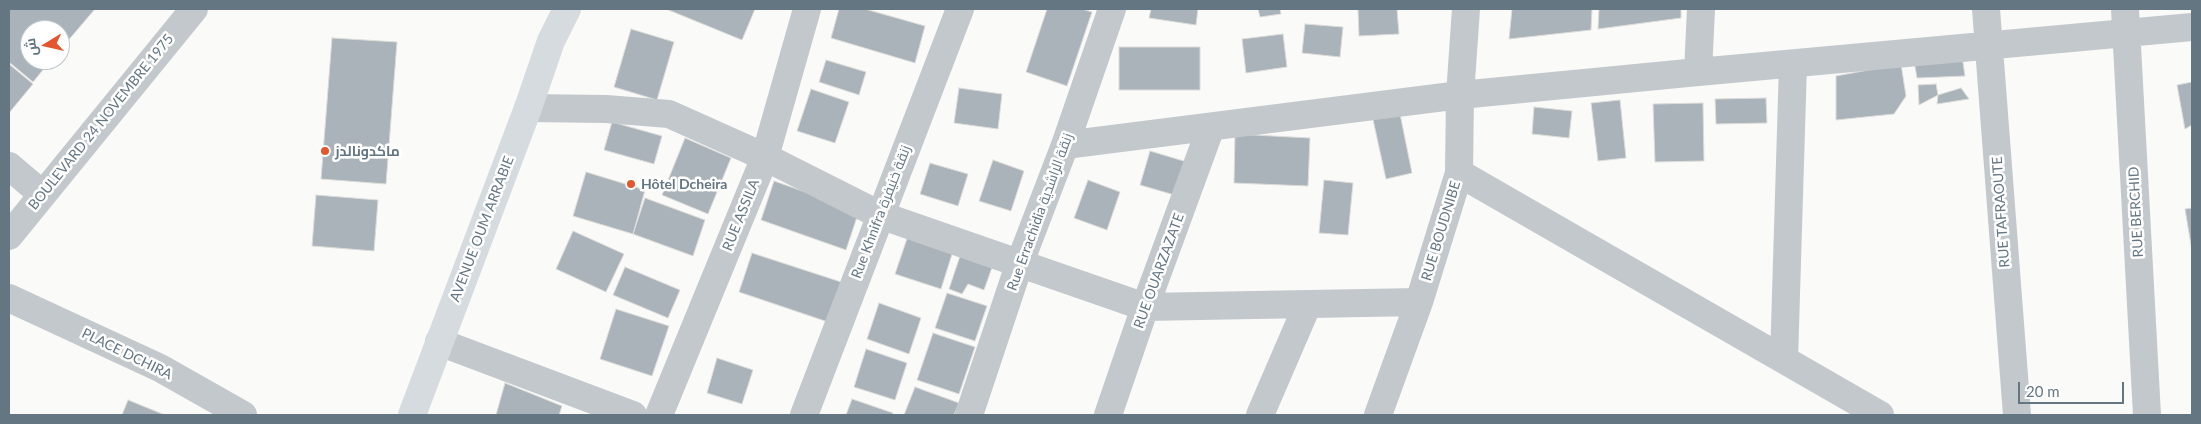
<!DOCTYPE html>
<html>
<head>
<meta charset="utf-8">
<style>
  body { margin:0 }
  #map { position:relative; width:2201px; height:424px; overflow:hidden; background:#fafaf8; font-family:Lato,Cairo,sans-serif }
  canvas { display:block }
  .frame { position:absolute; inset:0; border:10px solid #657683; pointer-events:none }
  .north { position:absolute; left:20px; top:20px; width:50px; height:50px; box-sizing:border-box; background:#fff; border:1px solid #c1c8cd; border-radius:50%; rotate:261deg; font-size:14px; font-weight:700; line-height:20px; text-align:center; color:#657683 }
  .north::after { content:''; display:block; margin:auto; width:18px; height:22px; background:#e4572e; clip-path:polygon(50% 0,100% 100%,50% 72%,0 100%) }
  .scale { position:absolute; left:2018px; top:382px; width:106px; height:22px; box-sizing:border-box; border:2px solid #657683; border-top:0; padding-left:6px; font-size:15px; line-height:18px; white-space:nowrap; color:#657683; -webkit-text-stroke:4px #fff; paint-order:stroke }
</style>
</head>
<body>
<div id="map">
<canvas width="2201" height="424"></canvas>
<div class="frame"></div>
<div class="north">ش</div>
<div class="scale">20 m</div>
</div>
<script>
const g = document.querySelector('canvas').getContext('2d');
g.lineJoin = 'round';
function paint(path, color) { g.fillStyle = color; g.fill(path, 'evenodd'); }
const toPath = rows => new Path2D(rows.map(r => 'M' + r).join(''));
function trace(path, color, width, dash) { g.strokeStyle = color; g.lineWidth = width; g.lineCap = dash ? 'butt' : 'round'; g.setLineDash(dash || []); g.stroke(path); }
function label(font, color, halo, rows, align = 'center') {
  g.font = font + ' Lato,Cairo,sans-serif'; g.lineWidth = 5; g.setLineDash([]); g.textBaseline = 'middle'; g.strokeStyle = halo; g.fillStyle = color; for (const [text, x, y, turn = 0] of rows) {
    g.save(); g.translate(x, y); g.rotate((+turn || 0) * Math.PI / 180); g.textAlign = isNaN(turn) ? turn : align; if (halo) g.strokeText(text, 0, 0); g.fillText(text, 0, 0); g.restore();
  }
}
const building = toPath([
  [9,9,95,9,60,50,60,30,30,30,30,60,51,60,33,82,9,62,9,9],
  [666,9,755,9,742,40,666,9],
  [839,9,865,9,925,26,915,63,831,38,839,9],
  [1047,9,1082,9,1092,12,1067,86,1026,72,1047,9],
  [1151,9,1198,9,1196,25,1149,18,1151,9],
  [1258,9,1280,9,1281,14,1260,17,1258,9],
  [1358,9,1397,9,1399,34,1359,36,1358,9],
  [1512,9,1592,9,1591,30,1509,39,1512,9],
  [1599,9,1681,9,1681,18,1598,29,1599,9],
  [1305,24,1343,27,1340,57,1302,53,1305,24],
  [631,29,674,42,657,100,614,87,631,29],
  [1283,34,1287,67,1246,73,1242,39,1283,34],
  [332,38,397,42,386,184,321,179,332,38],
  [1119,47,1200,47,1200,90,1119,90,1119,47],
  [1962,56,1965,76,1917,78,1914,61,1962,56],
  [826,60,866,72,859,95,819,82,826,60],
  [9,64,33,84,9,113,9,64],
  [1901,64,1906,96,1894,114,1836,120,1836,76,1901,64],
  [2192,82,2192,125,2185,129,2177,85,2192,82],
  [1936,84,1938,95,1919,105,1918,85,1936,84],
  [959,88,1002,94,998,129,954,123,959,88],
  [1961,88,1969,99,1937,104,1938,95,1961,88],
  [811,89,849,102,835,143,797,131,811,89],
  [1766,98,1767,123,1716,124,1715,99,1766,98],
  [1620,100,1626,158,1598,161,1591,103,1620,100],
  [1703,103,1704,161,1655,162,1653,104,1703,103],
  [1534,107,1572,111,1569,138,1532,134,1534,107],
  [1399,109,1412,173,1386,179,1372,115,1399,109],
  [612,122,662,136,654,164,604,150,612,122],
  [1235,134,1310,138,1308,186,1234,183,1235,134],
  [685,138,731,158,708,214,662,195,685,138],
  [1150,151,1187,162,1178,196,1140,185,1150,151],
  [993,160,1024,171,1011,211,979,201,993,160],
  [930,163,968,174,958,206,920,194,930,163],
  [586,172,645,190,633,234,573,216,586,172],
  [1088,180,1120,192,1107,230,1074,218,1088,180],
  [1324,180,1353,183,1348,235,1319,233,1324,180],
  [774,181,859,211,846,250,761,220,774,181],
  [316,195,378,200,374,251,312,246,316,195],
  [645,198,705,220,693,256,633,234,645,198],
  [2192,208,2192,251,2185,209,2192,208],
  [915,215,960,229,941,289,895,274,915,215],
  [573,231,624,254,606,292,556,269,573,231],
  [963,247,995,259,984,290,968,284,962,294,949,289,963,247],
  [752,253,841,282,828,322,739,292,752,253],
  [625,267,680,290,668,318,613,295,625,267],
  [947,293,987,306,975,341,935,328,947,293],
  [879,303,921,318,909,354,867,339,879,303],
  [616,309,669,326,652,376,600,359,616,309],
  [933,333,975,347,959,394,917,380,933,333],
  [866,349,907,363,895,400,854,387,866,349],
  [717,358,753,370,742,404,707,393,717,358],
  [505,383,562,406,559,415,496,415,505,383],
  [915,387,959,403,954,415,904,415,915,387],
  [852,399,893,413,892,415,846,415,852,399],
  [128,400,165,415,122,415,128,400]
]);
const street = toPath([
  [1986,9,2017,415],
  [2125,9,2147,415],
  [1698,72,1701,9],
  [528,108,606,109,669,114,765,157,880,215,1145,307,1419,302],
  [1065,145,1460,95,1698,72,2192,27],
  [9,166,42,194],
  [1459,173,1880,415],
  [9,236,194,9],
  [9,298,160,368,243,415],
  [439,342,633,415],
  [1784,360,1793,64],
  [659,415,765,157,807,9],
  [804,415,960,9],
  [969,415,1019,265,1065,145,1112,9],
  [1108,415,1145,307,1211,127],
  [1260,415,1307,306],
  [1378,415,1419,302,1459,173,1460,95,1466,9]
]);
const secondary = toPath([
  [412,415,528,108,551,41,567,9]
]);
const markers = [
  [325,151,5,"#e4572e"],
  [631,184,5,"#e4572e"]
];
const streetNames = [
  ["BOULEVARD 24 NOVEMBRE 1975",101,122,-51],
  ["Rue Khnifra زنقة خنيفرة",881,212,-69],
  ["Rue Errachidia زنقة الراشدية",1040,212,-70],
  ["RUE TAFRAOUTE",2001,212,-94],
  ["RUE BERCHID",2136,212,-93],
  ["RUE ASSILA",741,215,-68],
  ["AVENUE OUM ARRABIE",482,229,-69],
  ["RUE BOUDNIBE",1441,231,-73],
  ["RUE OUARZAZATE",1159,271,-70],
  ["PLACE DCHIRA",127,354,26]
];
const poiNames = [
  ["ماكدونالدز",335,151],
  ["Hôtel Dcheira",641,184]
];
paint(building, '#aab3b9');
trace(building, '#dcdcda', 1);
trace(street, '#c3c8cc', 28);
trace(secondary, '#d6dbdf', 28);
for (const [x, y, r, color] of markers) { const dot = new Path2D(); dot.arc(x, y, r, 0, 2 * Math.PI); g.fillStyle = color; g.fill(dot); trace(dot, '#fff', 2); }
label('14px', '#657683', '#fff', streetNames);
label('bold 14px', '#657683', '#fff', poiNames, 'left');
</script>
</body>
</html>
